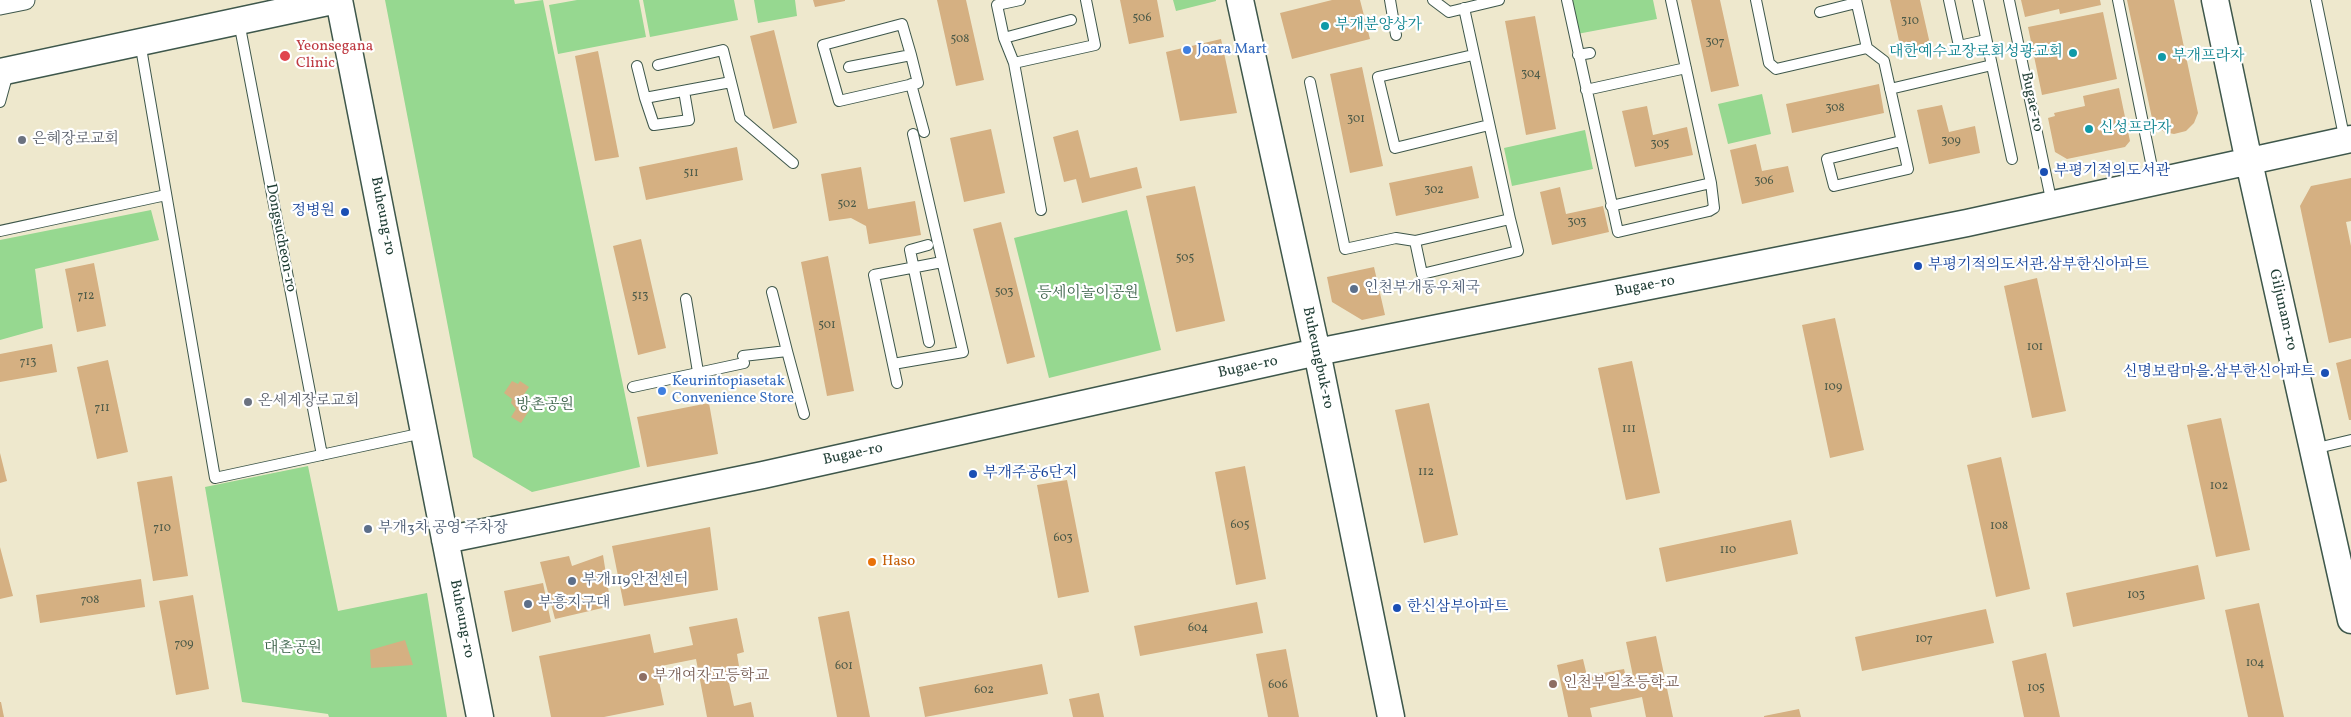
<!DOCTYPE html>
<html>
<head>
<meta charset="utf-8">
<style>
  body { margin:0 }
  canvas { display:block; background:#eee8cd }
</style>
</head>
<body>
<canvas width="2351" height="717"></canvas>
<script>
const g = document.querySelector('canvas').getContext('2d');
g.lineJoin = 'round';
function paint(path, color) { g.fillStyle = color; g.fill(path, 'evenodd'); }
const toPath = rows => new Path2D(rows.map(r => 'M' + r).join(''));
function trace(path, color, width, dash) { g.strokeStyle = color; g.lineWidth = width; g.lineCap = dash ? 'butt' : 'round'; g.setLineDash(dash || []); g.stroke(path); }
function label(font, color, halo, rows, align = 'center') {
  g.font = font + ' Vollkorn,"Noto Serif KR",serif'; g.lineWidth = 4.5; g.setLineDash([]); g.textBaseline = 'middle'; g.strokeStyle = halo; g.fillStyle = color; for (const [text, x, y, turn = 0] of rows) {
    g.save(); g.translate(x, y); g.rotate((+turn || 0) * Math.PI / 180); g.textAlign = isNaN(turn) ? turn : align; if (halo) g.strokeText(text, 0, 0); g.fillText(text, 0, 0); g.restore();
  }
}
const green = toPath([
  [385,0,514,0,515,4,543,0,640,467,532,492,473,457],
  [577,0,639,0,646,37,558,54,549,5],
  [643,0,734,0,738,20,650,37],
  [754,0,795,0,797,16,758,23],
  [1173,0,1216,0,1216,1,1176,11],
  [1571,0,1653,0,1657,19,1577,34],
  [1762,94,1771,134,1728,144,1718,104],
  [1585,130,1593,169,1512,186,1504,148],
  [151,210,159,240,35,269,43,328,0,340,0,240],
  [1127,210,1161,350,1049,378,1014,238],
  [308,466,338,611,427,593,447,717,329,717,328,714,242,702,205,487]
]);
const building = toPath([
  [813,0,845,0,845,1,815,7],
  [937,0,966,0,984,80,956,86],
  [1120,0,1157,0,1164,37,1129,44],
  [1332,0,1360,0,1370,39,1292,59,1280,13],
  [1691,0,1720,0,1739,86,1711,92],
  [1890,0,1920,0,1930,44,1901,50],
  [2021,0,2100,0,2101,5,2060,14,2059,9,2025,17],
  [2127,0,2174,0,2198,113,2194,123,2186,131,2174,134,2164,132,2153,123],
  [2103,12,2117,79,2042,95,2028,27],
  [1535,16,1556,129,1526,135,1505,21],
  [774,30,797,123,773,129,750,36],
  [1221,39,1237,113,1180,121,1166,52],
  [598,51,619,157,595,161,575,56],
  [1362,67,1383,166,1350,173,1330,74],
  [1879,84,1884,113,1792,133,1786,104],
  [2119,88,2130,141,2125,147,2067,159,2055,152,2048,118,2055,116,2054,113,2085,106,2083,96],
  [1942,105,1949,132,1975,126,1980,153,1929,164,1917,110],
  [1647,106,1653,135,1687,127,1693,155,1635,167,1622,111],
  [991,129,1005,193,964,202,950,138],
  [1078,130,1090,178,1137,167,1142,188,1082,203,1076,179,1064,182,1053,137],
  [1756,144,1762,171,1788,166,1794,192,1742,204,1730,150],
  [737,147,743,180,646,200,639,167],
  [1472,166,1479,198,1396,216,1389,183],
  [861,167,868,209,915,201,921,235,869,244,866,226,851,218,829,221,821,174],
  [2351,178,2351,221,2346,222,2351,246,2351,338,2329,343,2300,206,2311,186],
  [1195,186,1225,321,1176,332,1146,196],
  [1560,187,1566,214,1603,206,1609,232,1552,245,1540,192],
  [1001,222,1035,357,1007,364,973,229],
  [641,239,666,348,638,355,613,246],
  [828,256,854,391,827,396,801,262],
  [94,263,106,326,77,332,65,269],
  [1374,267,1385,315,1362,320,1332,302,1327,277],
  [2037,278,2066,411,2032,418,2004,286],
  [1835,318,1864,450,1830,458,1802,325],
  [52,344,57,372,0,382,0,354],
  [2351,359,2351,420,2349,420,2336,363],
  [108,360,128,452,97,459,77,367],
  [1632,361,1660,493,1626,500,1598,368],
  [512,381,518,384,520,381,529,387,519,402,530,409,521,423,511,417,516,409,511,403,512,399,504,393],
  [709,403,718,454,647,467,637,417],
  [1429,403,1458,535,1424,543,1395,410],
  [2221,418,2250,550,2216,557,2187,425],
  [0,453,7,481,0,483],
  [2001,457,2030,589,1996,597,1967,465],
  [1245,466,1266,579,1236,585,1215,472],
  [172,476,188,576,153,581,137,482],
  [1067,480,1089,592,1058,598,1037,485],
  [1791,520,1798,554,1666,582,1659,548],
  [710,527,718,590,624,606,612,546],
  [0,547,13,596,0,599],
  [603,555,611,606,555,619,540,562,569,556,572,566],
  [2198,565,2205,599,2073,627,2066,593],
  [141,579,145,607,40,623,36,595],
  [543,583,551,622,512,632,504,591],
  [193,595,209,689,176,695,159,601],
  [1257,602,1263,633,1140,656,1134,626],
  [2259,603,2284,717,2248,717,2225,610],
  [1986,609,1994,643,1862,671,1855,637],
  [849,611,870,717,837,717,818,617],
  [737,618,744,652,737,654,739,666,726,669,734,706,751,702,754,717,707,717,696,659,656,667,664,705,604,717,551,717,539,656,650,634,654,653,693,645,689,627],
  [1656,636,1673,717,1646,717,1642,697,1590,708,1592,717,1568,717,1557,665,1583,659,1587,676,1624,669,1626,677,1633,676,1626,642],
  [405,640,413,665,371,668,370,650],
  [1286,649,1299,717,1268,717,1256,654],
  [2046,653,2060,717,2024,717,2012,661],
  [1042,664,1048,694,925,717,919,687],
  [1099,693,1104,717,1073,717,1069,699],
  [0,702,1,702,4,717,0,717],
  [1799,709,1801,717,1764,717,1764,716]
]);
const lane = toPath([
  [1020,0,997,5,1004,38,1014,63,1095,45,1086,0],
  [1390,0,1396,35],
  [1433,0,1449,12,1499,0],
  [1567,0,1618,232,1709,211,1714,208,1711,183,1671,0],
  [1756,0,1769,63,1776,69,1867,48],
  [1856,0,1867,48,1884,61,1908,169,1834,186,1827,159,1901,141],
  [1949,0,1959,46,1986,40],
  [1978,0,2012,159],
  [2009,0,2052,204],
  [2118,0,2155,182],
  [2316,0,2345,141],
  [1464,8,1510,219],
  [1820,12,1856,3],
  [239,22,322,455],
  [1004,38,1071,20],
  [140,42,215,478,423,433],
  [1473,55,1378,77,1395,148,1489,125],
  [1578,55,1590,53],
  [1014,63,1041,210],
  [658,65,723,50,740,118,793,163],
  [637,66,645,98],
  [849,67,911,55,918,83,839,101,823,45,902,24,911,55],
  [1310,82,1345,249,1396,238,1415,241,1422,274,1518,251,1510,219,1415,241],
  [911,84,924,132],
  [1890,89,1992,65],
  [1586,90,1686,68],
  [684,91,689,120,654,125,645,98,731,82],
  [0,102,8,73],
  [1611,206,1711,183],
  [0,231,166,195],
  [928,245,910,250,929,342],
  [686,299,698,372],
  [787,351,804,414],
  [743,356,787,351,772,292],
  [893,364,963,352,913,134],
  [897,383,874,275,942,262],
  [633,387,744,363],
  [2313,449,2351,440]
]);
const street = toPath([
  [0,5,25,0]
]);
const secondary = toPath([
  [339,0,480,717],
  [1240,0,1317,352,1391,717],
  [2215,0,2249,162,2351,620],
  [0,72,337,0],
  [445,540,763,475,1317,352,1967,223,2351,139]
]);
const markers = [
  [1325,26,5,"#0f9aa8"],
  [1187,50,5,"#3f7fe0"],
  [2073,53,5,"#0f9aa8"],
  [285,56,6,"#e0444e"],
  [2162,57,5,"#0f9aa8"],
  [2089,129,5,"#0f9aa8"],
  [22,140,5,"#6b7280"],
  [2044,172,5,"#1a4fb4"],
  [345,212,5,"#1a4fb4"],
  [1918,266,5,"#1a4fb4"],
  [1354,289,5,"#5c6f8a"],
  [2325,373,5,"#1a4fb4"],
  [662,391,5,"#3f7fe0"],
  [248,402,5,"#6b7280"],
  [973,474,5,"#1a4fb4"],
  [368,529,5,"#5c6f8a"],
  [872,562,5,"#e8710a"],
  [572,581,5,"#5c6f8a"],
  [528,604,5,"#5c6f8a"],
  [1397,608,5,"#1a4fb4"],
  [643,677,5,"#8d6e63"],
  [1553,684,5,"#8d6e63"]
];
const numberNames = [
  ["506",1142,19],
  ["310",1910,22],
  ["508",960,40],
  ["307",1715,43],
  ["304",1531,75],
  ["308",1835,109],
  ["301",1356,120],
  ["309",1951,142],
  ["305",1660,145],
  ["511",691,174],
  ["306",1764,182],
  ["302",1434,191],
  ["502",847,205],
  ["303",1577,223],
  ["505",1185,259],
  ["503",1004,293],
  ["712",86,297],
  ["513",640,297],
  ["501",827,326],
  ["101",2035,348],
  ["713",28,363],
  ["109",1833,388],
  ["711",102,409],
  ["111",1629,430],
  ["112",1426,473],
  ["102",2219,487],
  ["605",1240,526],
  ["108",1999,527],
  ["710",162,529],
  ["603",1063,539],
  ["110",1728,551],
  ["103",2136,596],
  ["708",90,601],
  ["604",1198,629],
  ["107",1924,640],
  ["709",184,645],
  ["104",2255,664],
  ["601",844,667],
  ["606",1278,686],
  ["105",2036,689],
  ["602",984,691]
];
const cultureNames = [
  ["부개분양상가",1335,26],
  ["대한예수교장로회성광교회",2063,53,"right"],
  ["부개프라자",2172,57],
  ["신성프라자",2099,129]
];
const healthNames = [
  ["Yeonsegana",296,47],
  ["Clinic",296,64]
];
const shopNames = [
  ["Joara Mart",1197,50],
  ["Keurintopiasetak",672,382],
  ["Convenience Store",672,399]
];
const streetNames = [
  ["Bugae-ro",2031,102,78],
  ["Buheung-ro",382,216,79],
  ["Dongsucheon-ro",280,238,79],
  ["Bugae-ro",1645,287,-11],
  ["Giljunam-ro",2282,310,77],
  ["Buheungbuk-ro",1317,358,78],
  ["Bugae-ro",1248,368,-12],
  ["Bugae-ro",853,455,-12],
  ["Buheung-ro",461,619,79]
];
const worshipNames = [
  ["은혜장로교회",32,140],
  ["온세계장로교회",258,402]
];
const transitNames = [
  ["부평기적의도서관",2054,172],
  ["정병원",335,212,"right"],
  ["부평기적의도서관.삼부한신아파트",1928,266],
  ["신명보람마을.삼부한신아파트",2315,373,"right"],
  ["부개주공6단지",983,474],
  ["한신삼부아파트",1407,608]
];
const serviceNames = [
  ["인천부개동우체국",1364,289],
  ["부개3차 공영 주차장",378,529],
  ["부개119안전센터",582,581],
  ["부흥지구대",538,604]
];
const parkNames = [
  ["등세이놀이공원",1088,294],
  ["방촌공원",545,406],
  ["대촌공원",293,649]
];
const foodNames = [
  ["Haso",882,562]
];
const educationNames = [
  ["부개여자고등학교",653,677],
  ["인천부일초등학교",1563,684]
];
paint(green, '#96d890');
paint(building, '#d5b082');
trace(lane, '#3e574b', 12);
trace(street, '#3e574b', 21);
trace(secondary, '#3e574b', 29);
trace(lane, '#fff', 10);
trace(street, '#fff', 19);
trace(secondary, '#fff', 26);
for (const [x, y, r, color] of markers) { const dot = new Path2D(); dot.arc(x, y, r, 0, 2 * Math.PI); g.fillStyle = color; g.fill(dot); trace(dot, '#fff', 2); }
label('12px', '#4c5a48', null, numberNames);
label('15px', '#0d838f', '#fff', cultureNames, 'left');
label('15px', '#be3a42', '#fff', healthNames, 'left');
label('15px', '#366cbe', '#fff', shopNames, 'left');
label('15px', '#1f3d34', '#fff', streetNames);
label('15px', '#5b616d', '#fff', worshipNames, 'left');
label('15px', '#164399', '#fff', transitNames, 'left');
label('15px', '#4e5e75', '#fff', serviceNames, 'left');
label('15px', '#3d644b', '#fff', parkNames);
label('15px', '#c56008', '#fff', foodNames, 'left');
label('15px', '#785e54', '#fff', educationNames, 'left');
</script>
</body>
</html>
